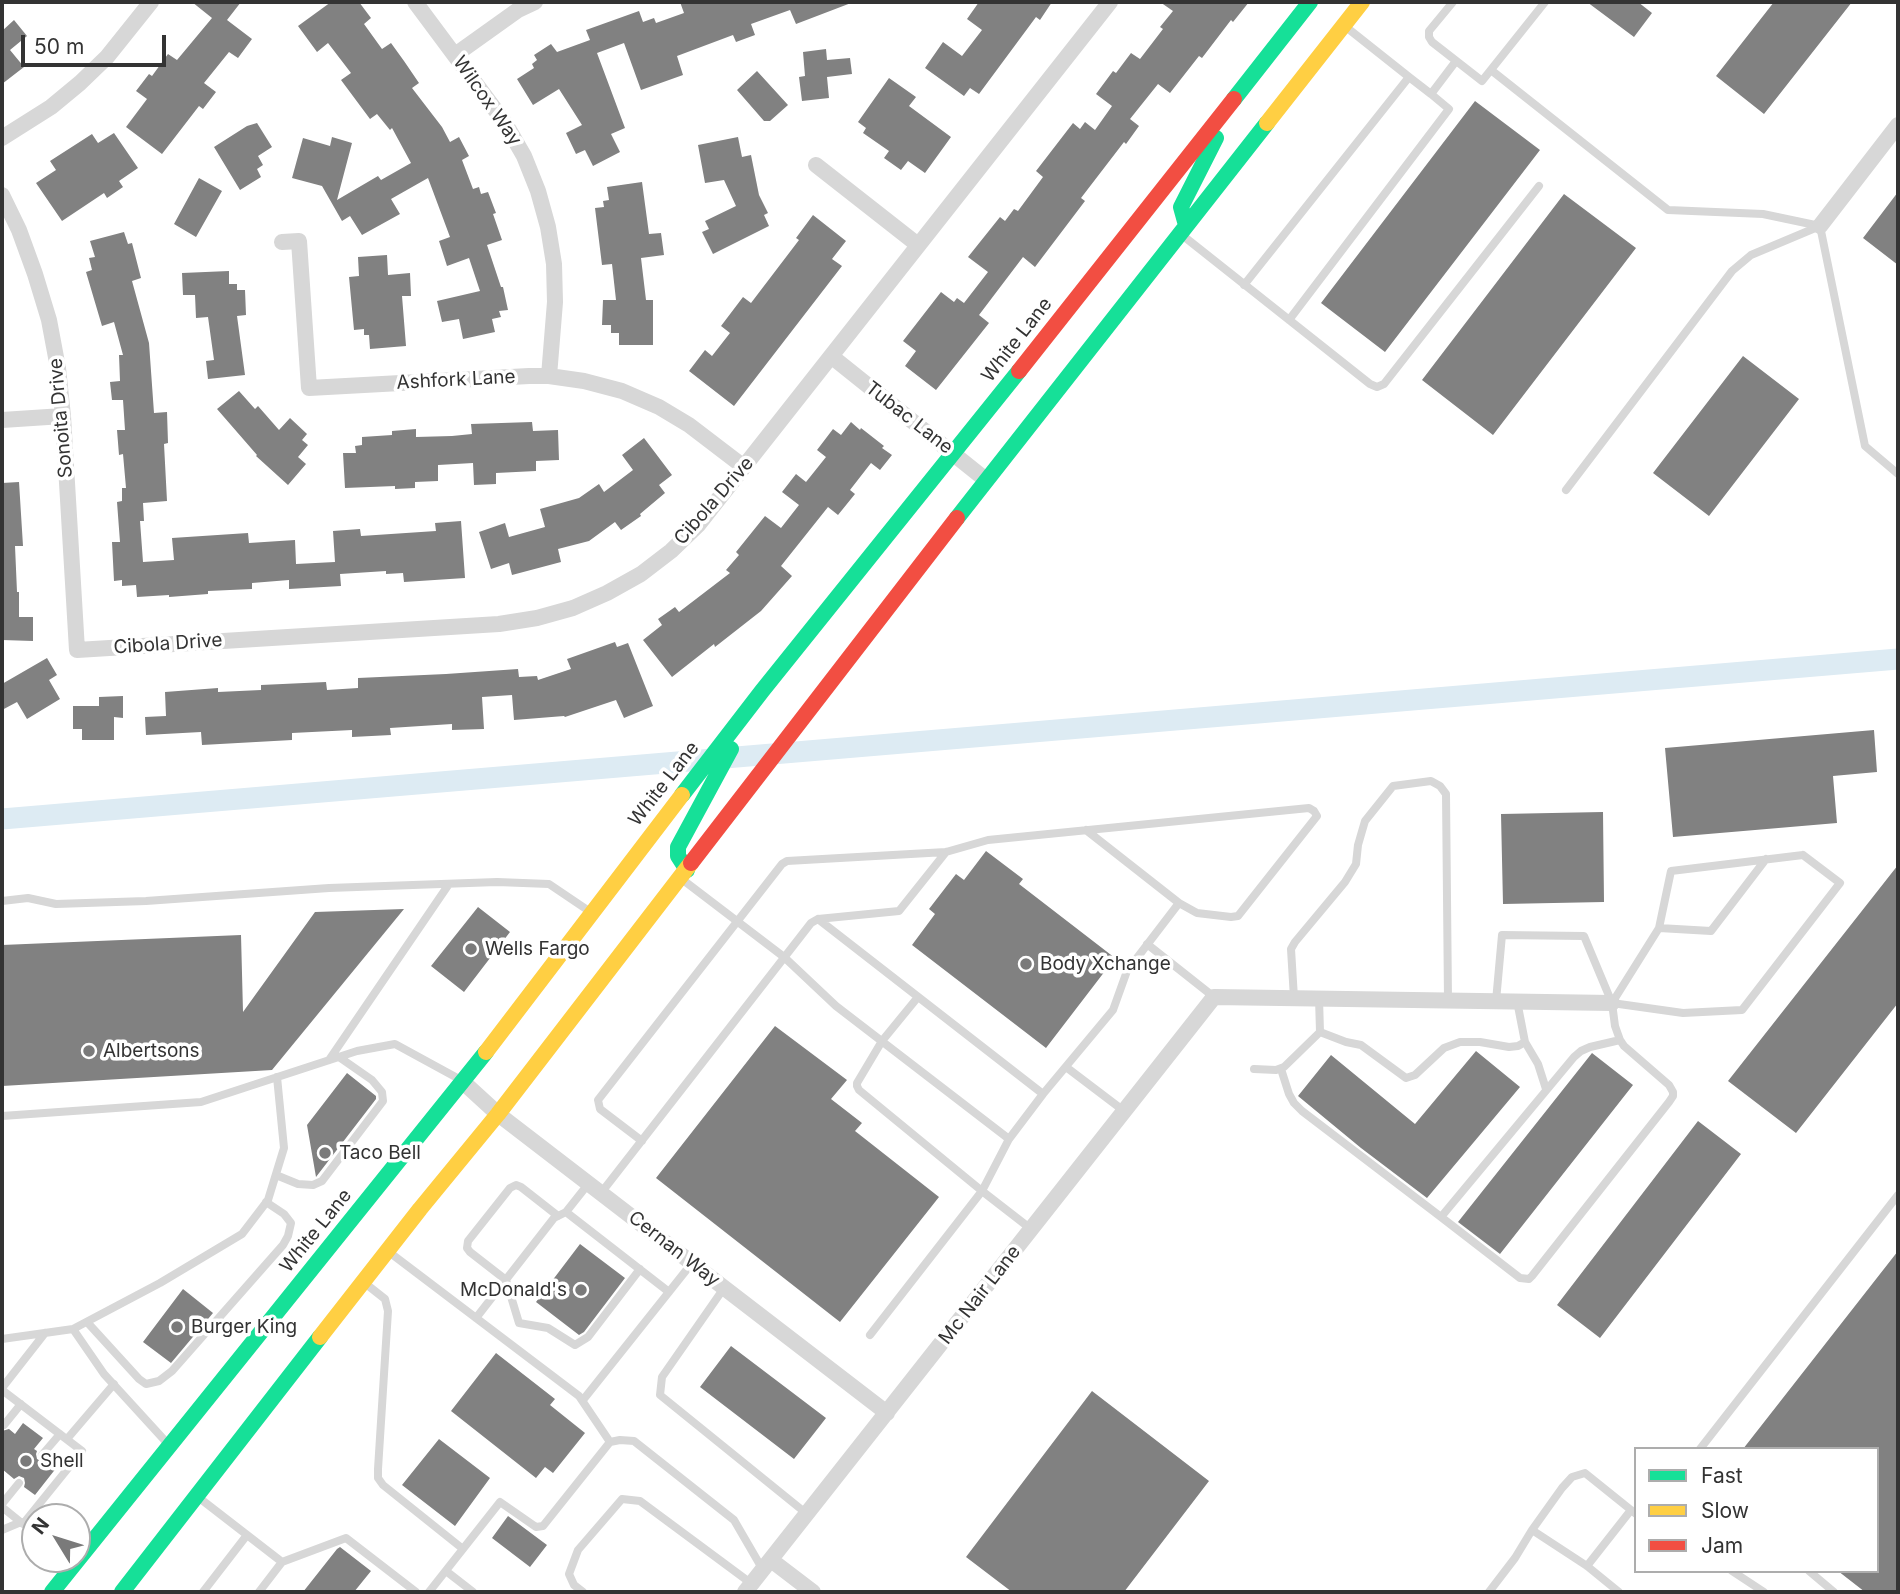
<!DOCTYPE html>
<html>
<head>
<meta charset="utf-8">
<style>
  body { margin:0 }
  #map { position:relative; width:1900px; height:1594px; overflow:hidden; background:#fff; font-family:Inter,sans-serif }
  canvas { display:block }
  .frame { position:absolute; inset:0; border:4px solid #333; pointer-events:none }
  .legend { position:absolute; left:1634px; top:1447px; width:245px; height:126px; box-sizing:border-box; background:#fff; border:2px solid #adadad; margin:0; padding:9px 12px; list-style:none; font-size:21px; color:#333 }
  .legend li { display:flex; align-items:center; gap:14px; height:35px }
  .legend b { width:35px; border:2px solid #adadad }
  .north { position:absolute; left:21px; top:1503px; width:70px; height:70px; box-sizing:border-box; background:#fff; border:2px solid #adadad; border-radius:50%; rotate:308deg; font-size:19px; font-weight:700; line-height:28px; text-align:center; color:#333 }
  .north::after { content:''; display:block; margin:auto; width:24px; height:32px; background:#7a7a7a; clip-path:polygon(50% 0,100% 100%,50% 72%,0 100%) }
  .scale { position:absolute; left:21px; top:35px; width:145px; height:32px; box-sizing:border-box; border:4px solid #333; border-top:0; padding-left:9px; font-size:21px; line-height:24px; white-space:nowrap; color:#333; -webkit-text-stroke:5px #fff; paint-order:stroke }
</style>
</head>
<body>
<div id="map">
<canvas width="1900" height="1594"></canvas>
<div class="frame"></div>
<ul class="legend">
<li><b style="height:9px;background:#16e098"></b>Fast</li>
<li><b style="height:9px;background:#ffcf43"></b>Slow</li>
<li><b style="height:9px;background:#f24e42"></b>Jam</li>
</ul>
<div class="north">N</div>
<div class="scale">50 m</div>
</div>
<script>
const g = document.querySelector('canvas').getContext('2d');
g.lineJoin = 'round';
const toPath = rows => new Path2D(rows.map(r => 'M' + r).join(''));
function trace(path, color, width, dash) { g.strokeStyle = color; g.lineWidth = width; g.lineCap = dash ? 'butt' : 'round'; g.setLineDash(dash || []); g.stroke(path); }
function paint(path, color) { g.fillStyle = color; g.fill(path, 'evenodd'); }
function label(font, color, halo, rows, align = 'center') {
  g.font = font + ' Inter,sans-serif'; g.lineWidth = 7; g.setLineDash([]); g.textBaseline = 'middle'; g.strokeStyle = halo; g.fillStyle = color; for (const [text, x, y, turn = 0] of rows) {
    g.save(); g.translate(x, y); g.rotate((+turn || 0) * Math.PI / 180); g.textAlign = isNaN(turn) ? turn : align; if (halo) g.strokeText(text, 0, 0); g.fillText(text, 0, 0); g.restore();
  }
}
const canal = toPath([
  [2,819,1898,659]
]);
const building = toPath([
  [192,2,241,2,227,20,252,39,238,58,229,52,204,83,216,92,203,109,199,106,162,154,126,127,147,99,136,91,149,74,152,76,168,54,177,60,212,18],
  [331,2,359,2,371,18,364,24,382,49,391,43,404,61,419,83,412,88,442,127,450,142,459,137,469,156,462,160,473,189,479,187,481,194,488,192,496,213,493,214,502,240,487,245,501,287,503,287,508,310,499,311,501,317,492,319,495,332,463,339,459,319,442,322,437,301,480,291,469,258,447,266,439,241,450,237,428,178,391,199,400,214,362,235,350,216,342,221,322,186,292,178,303,138,330,146,332,137,352,143,337,200,378,176,381,180,411,163,392,128,390,130,377,114,370,119,341,80,351,73,328,43,317,52,298,26],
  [680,2,851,3,796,24,790,10,751,24,755,35,736,42,733,35,677,56,683,75,641,90,624,43,597,53,625,128,611,134,620,152,593,166,585,150,576,154,566,133,582,125,559,89,533,105,517,79,534,68,532,64,537,60,534,55,551,44,557,52,590,40,586,30,639,11,643,22,654,18,656,23,684,13],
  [979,2,1052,2,1040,20,1036,17,979,94,970,88,964,96,925,68,943,42,962,56,982,30,967,19],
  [1160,2,1249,2,1233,22,1231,20,1202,58,1199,56,1170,93,1158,84,1130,119,1139,126,1126,144,1124,142,1081,198,1085,201,1035,267,1023,257,979,315,989,323,936,390,905,366,916,351,903,341,941,292,954,302,957,298,964,303,988,272,968,257,1000,217,1005,221,1014,209,1018,211,1043,177,1036,171,1073,123,1080,129,1085,122,1095,130,1112,106,1096,94,1113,71,1116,73,1131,53,1140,59,1163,29,1160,27,1173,11],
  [1587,2,1638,2,1652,13,1634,37],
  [1774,2,1852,2,1764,114,1716,76],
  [14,20,27,36,10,50,24,67,2,84,2,31],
  [826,49,827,60,850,58,852,74,827,77,829,98,802,101,799,77,805,76,803,52],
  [757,71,788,105,770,121,764,121,737,90],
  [889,78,916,97,909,106,951,137,925,173,908,161,901,170,884,158,889,151,863,133,866,128,858,122],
  [1475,101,1540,150,1385,352,1321,303],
  [257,123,272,147,258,156,263,165,257,169,261,177,240,190,214,147,247,126],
  [114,133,138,168,119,181,123,187,107,198,104,193,62,221,36,183,56,170,50,161,92,134,98,143],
  [738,137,742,157,751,155,759,195,768,213,764,215,769,226,713,254,702,232,709,229,705,221,736,206,724,180,705,183,698,145],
  [199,178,222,191,196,237,174,224],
  [642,182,649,234,661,233,664,255,641,258,646,300,653,300,653,345,619,345,619,333,611,333,611,325,602,325,603,300,616,300,612,264,602,265,595,208,604,207,603,201,609,200,607,187],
  [1898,192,1898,265,1863,238],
  [1564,194,1636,248,1493,435,1422,380],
  [813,215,846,241,832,259,842,266,734,406,689,371,705,350,712,356,730,333,721,326,743,297,751,303,799,240,796,238],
  [124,232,128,244,132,243,141,278,132,281,149,343,154,413,167,412,168,443,164,444,167,501,143,503,144,521,140,521,143,562,174,560,172,538,248,533,249,543,295,540,296,564,335,562,333,531,360,529,361,536,436,531,435,523,461,521,465,578,404,582,403,573,386,574,386,571,340,574,341,586,289,589,289,580,252,583,252,589,208,591,208,594,169,597,169,595,137,597,136,585,122,586,122,580,114,581,112,542,120,542,117,502,122,501,122,488,126,488,123,454,119,455,117,430,125,430,123,400,112,400,110,382,120,381,119,355,123,355,114,322,102,326,86,272,92,270,89,258,95,257,90,241],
  [387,255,388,275,410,273,411,296,402,296,406,346,370,349,369,335,364,335,364,329,354,330,349,277,359,276,358,257],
  [229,271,229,284,237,284,237,290,245,290,246,315,237,316,245,375,208,379,206,361,214,360,208,317,196,318,195,295,183,295,182,273],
  [1743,356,1799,399,1709,516,1653,473],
  [239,391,255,409,258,406,279,430,290,418,307,434,302,440,308,445,298,457,306,464,288,485,256,456,257,455,217,409],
  [532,422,533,431,558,430,559,460,536,461,536,471,496,473,496,484,474,485,473,463,438,465,438,481,415,482,415,488,395,489,395,486,345,488,343,453,356,453,355,446,362,445,362,437,392,435,392,431,416,429,416,437,452,436,472,434,471,424],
  [851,422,860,430,861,428,884,446,882,448,892,455,880,470,871,463,850,490,855,494,838,515,828,507,781,566,792,576,761,611,715,647,714,644,672,677,643,640,662,625,658,619,675,607,679,612,730,573,726,570,739,555,736,552,765,516,781,528,799,505,782,492,796,474,806,482,826,457,817,450,833,429,841,435],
  [644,438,672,475,659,485,665,493,640,514,641,516,621,530,615,522,589,541,558,549,561,562,512,575,509,563,491,569,479,532,505,523,509,537,545,527,540,509,579,498,599,484,604,492,633,470,622,455],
  [19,482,23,546,15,546,17,592,19,592,19,617,33,617,33,641,2,640,2,483],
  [615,642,617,647,628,643,653,706,624,718,616,700,565,717,564,716,514,720,512,695,482,697,484,729,452,730,452,724,390,728,391,735,352,737,352,730,292,733,292,740,202,745,201,732,146,735,145,717,166,716,165,692,218,688,218,692,261,690,261,685,326,682,327,690,358,688,358,678,446,674,518,669,519,677,537,676,538,680,571,669,567,659],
  [47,658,57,675,49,680,60,699,27,719,17,702,2,710,2,684],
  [123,696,123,718,114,717,114,740,82,740,82,729,73,729,73,706,99,706,99,697],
  [1874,730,1877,772,1833,776,1837,823,1673,837,1665,748],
  [1603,812,1604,902,1503,904,1501,814],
  [986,851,1023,879,1019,884,1115,958,1046,1048,912,945,935,914,929,909,956,874,964,880],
  [1898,865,1898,1003,1796,1133,1728,1081],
  [478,907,510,932,464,992,431,966],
  [404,909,272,1070,2,1086,2,945,241,935,243,1012,315,912],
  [775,1026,847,1080,831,1099,862,1123,855,1131,939,1197,840,1322,656,1178],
  [1476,1051,1520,1087,1427,1198,1361,1148,1298,1096,1331,1055,1415,1124],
  [1592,1053,1633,1085,1500,1254,1458,1222],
  [347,1073,376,1096,376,1099,316,1177,307,1125],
  [1698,1121,1741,1154,1600,1338,1557,1305],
  [580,1244,625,1278,584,1332,579,1335,536,1302],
  [1898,1251,1898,1592,1865,1592,1838,1571,1877,1571,1877,1449,1743,1449],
  [183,1289,213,1313,171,1363,143,1342],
  [731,1346,826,1418,794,1459,700,1387],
  [496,1353,555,1399,550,1405,585,1433,553,1473,545,1467,536,1478,451,1411],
  [1092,1391,1209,1481,1124,1592,1012,1592,966,1557],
  [23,1423,43,1438,34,1449,37,1451,36,1454,37,1459,41,1461,47,1459,57,1467,35,1495,24,1487,25,1483,24,1478,19,1476,14,1479,2,1469,2,1431,9,1429,15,1434],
  [439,1439,490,1478,455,1526,402,1485],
  [508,1516,547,1545,530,1567,492,1538],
  [340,1547,371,1571,354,1592,303,1592,337,1549]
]);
const lane = toPath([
  [1453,2,1429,31,1429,37,1432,42,1482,81,1545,2],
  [1346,27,1409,77],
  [1491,70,1668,210,1763,214,1820,226],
  [1431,94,1456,61],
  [1820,226,1865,446,1898,474],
  [1182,235,1370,384,1377,387,1384,384,1539,186],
  [1244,285,1409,77,1431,94,1449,109,1289,320],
  [1566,490,1732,271,1751,255,1820,226],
  [1086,830,1179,903],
  [1803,855,1840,883,1742,1010,1683,1013,1612,1003,1659,928,1671,871,1803,855],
  [683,880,784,957,836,1006,1009,1139],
  [2,901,28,898,56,904,146,901,329,888,497,882,549,884,589,911],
  [818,919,1043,1094],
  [1659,928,1711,931,1766,859],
  [1147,944,1214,997],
  [918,997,882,1041,857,1083,857,1086,859,1090,982,1191,1031,1229],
  [1294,998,1291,949,1295,942,1345,882,1356,864,1358,845,1365,821,1393,786,1431,781,1440,786,1446,794,1448,1000],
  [1319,998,1320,1032,1346,1042,1361,1045,1406,1078,1415,1075,1444,1048,1460,1042,1480,1042,1509,1047,1518,1046,1525,1042,1517,1001],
  [1496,1001,1502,935,1584,936,1612,1003,1615,1026,1620,1040,1624,1046,1669,1085,1673,1092,1673,1096,1669,1102,1532,1276,1529,1279,1520,1278,1441,1217,1574,1057,1581,1051,1590,1047,1620,1040],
  [1525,1042,1538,1064,1546,1089],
  [329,1060,449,884],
  [1066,1067,1124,1111],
  [1254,1069,1276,1070,1284,1067,1320,1032],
  [1281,1069,1289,1094,1294,1103,1302,1111,1441,1217],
  [2,1116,201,1102,357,1051,395,1044,461,1080],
  [642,1141,600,1109,598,1100,782,864,787,861,946,852,988,840,1309,808,1314,811,1317,816,1238,916,1231,917,1197,913,1179,903,1127,971,1113,1010,1043,1094,1009,1139,982,1191,870,1335],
  [276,1175,298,1184,313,1185,322,1181,383,1101,382,1092,372,1080,339,1057],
  [601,1193,811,923,818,919,899,911,946,852],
  [566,1212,669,1292],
  [558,1216,521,1187,516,1185,510,1188,468,1241,467,1248,470,1252,506,1280,519,1323,548,1328,575,1345,588,1337,640,1269],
  [389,1252,579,1396,610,1442],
  [366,1284,385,1299,388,1311,378,1469,378,1478,383,1485,463,1549],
  [724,1288,662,1377,660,1395,807,1514],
  [476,1318,554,1218,566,1212,589,1183],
  [87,1322,139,1379,146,1384,159,1381,172,1371,283,1245,288,1236,291,1223,284,1214,266,1202],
  [73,1329,104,1374,168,1444],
  [2,1339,73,1329,160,1283,242,1234,268,1200,284,1148,277,1077],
  [2,1388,45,1333],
  [2,1390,82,1451,23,1524,2,1507],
  [583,1400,692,1263],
  [4,1425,21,1404],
  [67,1439,114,1384],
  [1700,1449,1898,1195],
  [42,1455,60,1434],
  [198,1497,282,1562,259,1592],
  [2,1504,19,1483],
  [2,1530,21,1522],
  [1532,1530,1562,1488,1572,1477,1585,1473,1636,1514],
  [282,1562,346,1538,416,1592],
  [1587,1566,1631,1510],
  [446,1571,473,1592],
  [1732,1571,1764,1592],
  [1809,1571,1834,1592],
  [203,1592,247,1535],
  [429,1592,500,1502,536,1527,543,1526,610,1442,620,1440,634,1441,734,1520,763,1570],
  [583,1592,574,1585,569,1574,578,1550,622,1499,640,1501,752,1584],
  [1489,1592,1515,1558,1532,1530,1587,1566,1619,1592]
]);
const street = toPath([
  [415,2,505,123,524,156,538,191,548,227,554,264,555,302,549,376],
  [455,55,518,10,535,2],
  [2,138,51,107,80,83,107,57,151,2],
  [816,165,918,245],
  [2,195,19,230,35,274,49,320,58,368,63,416,77,650,499,624,537,618,573,608,607,593,641,574,671,551,698,525,1110,2],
  [1820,226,1898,125],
  [282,242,299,241,309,388,529,376,549,376,584,381,622,391,659,407,689,425,744,467],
  [831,356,986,480],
  [2,420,63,416],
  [463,1082,498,1114,887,1413],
  [771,1560,813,1592],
  [745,1592,1214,997,1612,1003]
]);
const fast = toPath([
  [1234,99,1310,2],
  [1186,225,1181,207,1216,138],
  [957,518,1267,123],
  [682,795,762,691,1019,371],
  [687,870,678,856,678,847,731,749],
  [52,1592,486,1052],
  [122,1592,320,1337]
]);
const slow = toPath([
  [1267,123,1362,2],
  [486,1052,682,795],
  [320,1337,420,1209,498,1114,691,863]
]);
const jam = toPath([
  [1019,371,1234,99],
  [691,863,957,518]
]);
const markers = [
  [471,949,7,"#7a7a7a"],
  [1026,964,7,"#7a7a7a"],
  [89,1051,7,"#7a7a7a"],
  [325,1153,7,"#7a7a7a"],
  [581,1290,7,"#7a7a7a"],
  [177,1327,7,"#7a7a7a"],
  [26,1461,7,"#7a7a7a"]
];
const streetNames = [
  ["Wilcox Way",487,101,55],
  ["White Lane",1017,340,-52],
  ["Ashfork Lane",456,380,-3],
  ["Sonoita Drive",61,418,-95],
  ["Tubac Lane",909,418,38],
  ["Cibola Drive",714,501,-49],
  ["Cibola Drive",168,644,-4],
  ["White Lane",664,784,-52],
  ["White Lane",316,1231,-51],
  ["Cernan Way",674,1249,38],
  ["Mc Nair Lane",980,1295,-52]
];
const poiNames = [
  ["Wells Fargo",485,949],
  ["Body Xchange",1040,964],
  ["Albertsons",103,1051],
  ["Taco Bell",339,1153],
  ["McDonald's",567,1290,"right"],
  ["Burger King",191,1327],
  ["Shell",40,1461]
];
trace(canal, '#ddebf3', 21);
paint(building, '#818181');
trace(lane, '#d7d7d7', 8);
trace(street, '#d7d7d7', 16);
trace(fast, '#16e098', 16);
trace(slow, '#ffcf43', 16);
trace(jam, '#f24e42', 16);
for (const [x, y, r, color] of markers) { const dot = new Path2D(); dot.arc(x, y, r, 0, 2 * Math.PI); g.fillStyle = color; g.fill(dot); trace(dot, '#fff', 2.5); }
label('19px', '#333', '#fff', streetNames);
label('19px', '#333', '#fff', poiNames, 'left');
</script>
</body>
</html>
